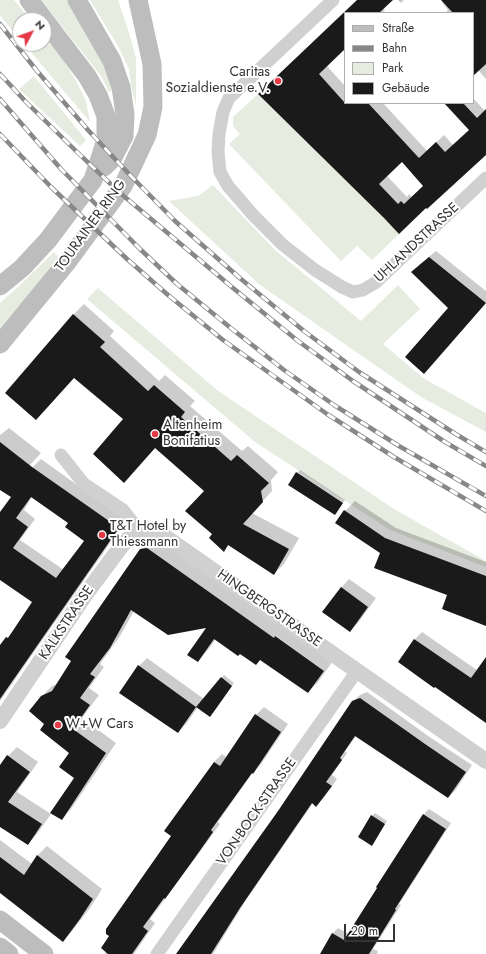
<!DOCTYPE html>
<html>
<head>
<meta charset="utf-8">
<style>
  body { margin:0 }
  #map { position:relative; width:486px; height:954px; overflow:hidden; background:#fff; font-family:Jost,sans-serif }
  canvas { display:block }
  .legend { position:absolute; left:344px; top:12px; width:130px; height:92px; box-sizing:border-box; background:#fff; border:1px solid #adadad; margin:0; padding:5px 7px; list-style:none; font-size:12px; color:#333 }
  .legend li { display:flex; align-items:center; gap:8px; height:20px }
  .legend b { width:20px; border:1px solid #adadad }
  .north { position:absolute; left:12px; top:12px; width:40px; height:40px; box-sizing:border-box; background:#fff; border:1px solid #adadad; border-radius:50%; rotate:49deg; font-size:11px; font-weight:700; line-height:16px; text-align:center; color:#333 }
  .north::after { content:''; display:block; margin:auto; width:14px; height:18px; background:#e63946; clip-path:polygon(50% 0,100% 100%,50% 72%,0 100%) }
  .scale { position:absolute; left:344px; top:924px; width:51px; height:18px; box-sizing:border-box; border:2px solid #333; border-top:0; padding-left:5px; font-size:12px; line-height:14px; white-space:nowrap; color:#333; -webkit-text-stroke:3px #fff; paint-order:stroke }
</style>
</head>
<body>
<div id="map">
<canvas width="486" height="954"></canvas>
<ul class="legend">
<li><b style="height:5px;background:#bdbdbd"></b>Straße</li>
<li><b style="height:5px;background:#888"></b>Bahn</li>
<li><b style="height:11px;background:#e6ecdf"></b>Park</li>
<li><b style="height:11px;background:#1a1a1a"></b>Gebäude</li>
</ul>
<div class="north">N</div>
<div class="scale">20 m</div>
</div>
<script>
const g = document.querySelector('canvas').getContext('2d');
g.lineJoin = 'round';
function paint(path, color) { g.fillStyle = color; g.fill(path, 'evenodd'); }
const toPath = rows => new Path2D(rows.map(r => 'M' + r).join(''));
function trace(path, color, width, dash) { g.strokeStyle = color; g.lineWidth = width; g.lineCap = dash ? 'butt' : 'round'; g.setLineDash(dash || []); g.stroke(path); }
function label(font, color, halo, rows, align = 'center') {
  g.font = font + ' Jost,sans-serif'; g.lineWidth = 4; g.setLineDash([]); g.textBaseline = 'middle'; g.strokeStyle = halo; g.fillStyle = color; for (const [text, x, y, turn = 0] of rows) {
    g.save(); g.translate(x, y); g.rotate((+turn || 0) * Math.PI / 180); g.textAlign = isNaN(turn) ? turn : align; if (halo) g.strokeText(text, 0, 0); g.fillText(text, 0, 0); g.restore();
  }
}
const green = toPath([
  [0,0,14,0,31,20,20,20,20,40,0,15],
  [41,0,69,0,104,60,115,89,109,92,101,76],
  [90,0,118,0,130,36,136,58,136,106,131,86,129,69,118,46],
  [44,36,64,61,75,79,86,101,90,122,24,44,44,44],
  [34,76,86,140,80,146,19,89],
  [258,94,384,218,399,234,372,260,357,246,341,261,229,144,240,134,233,126,233,117],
  [213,185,275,250,361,321,398,285,420,309,383,344,423,378,486,413,486,432,421,397,260,285,169,201,198,196],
  [54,252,60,258,0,329,0,303,18,287],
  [98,288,218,391,394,509,486,561,486,567,390,530,255,442,87,299]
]);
const shadow = toPath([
  [359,0,392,0,383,8,385,10,382,13,345,13],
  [398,0,404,0,401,3],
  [444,0,486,0,486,79,478,70,473,75,473,13,445,13,448,10,442,2],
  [345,13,345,48,326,65,345,86,345,103,383,103,427,151,444,135,453,145,470,130,445,103,473,103,473,98,485,111,486,110,486,153,384,217,259,94],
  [402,160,425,186,412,197,409,194,407,197,386,175],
  [436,251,486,291,486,302,424,373,450,307,419,265],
  [84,304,114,331,110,336,159,381,165,375,195,401,190,406,242,451,248,446,278,472,271,480,272,491,252,513,299,538,284,564,274,574,229,545,224,550,213,534,205,491,156,447,124,482,124,419,73,315],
  [9,428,41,453,30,465,0,486,0,435],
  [41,459,126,520,0,701,0,647,15,629,34,602,0,579,0,514,33,467],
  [32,497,69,523,86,541,64,570,20,540,35,519,24,510],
  [300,470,345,500,335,514,297,473],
  [355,501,396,528,486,562,486,625,448,595,381,552,345,511],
  [157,538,333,661,318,682,308,692,260,659,240,653,216,639,207,651,197,661,208,627,134,611,120,636,100,664,104,667,89,688,99,695,82,718,116,743,71,809,62,819,75,778,71,753,46,723,41,697,52,686,58,684,141,550,151,540],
  [349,579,376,598,358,623,350,631,341,588],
  [422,632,477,670,486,659,486,723,436,685,399,662,415,639],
  [147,658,204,699,224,675,234,683,213,713,198,707,186,724,178,732,139,666],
  [367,692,431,738,472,765,455,791,448,797,356,736,345,751,347,753,332,775,337,779,323,799,316,806,313,803,246,900,213,954,177,954,278,812,353,701,360,695],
  [264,707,288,724,261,764,253,772,218,822,220,824,202,849,150,919,155,923,134,954,105,954,110,936,105,932,173,836,214,762,222,754,227,758,256,715],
  [17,747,38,762,17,792,51,814,37,834,28,844,0,826,0,767,8,756],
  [429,809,451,823,399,904,401,905,373,949,378,951,377,954,321,954,333,933,338,928,349,934,423,815],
  [375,813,387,821,374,842,372,816],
  [0,840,32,864,38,855,47,846,102,889,90,908,72,931,63,941,0,892]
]);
const building = toPath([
  [357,0,393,0,379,13,345,13,345,49,319,74,345,103,368,103,419,158,436,142,445,152,469,130,444,103,463,103,477,118,486,109,486,155,427,209,426,208,399,234,384,218,258,94],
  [402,162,423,186,404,204,401,201,398,204,379,184],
  [441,0,486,0,486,64,473,76,473,13,453,13],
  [429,257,486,303,424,374,405,357,448,308,411,272],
  [73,314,105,342,100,347,148,391,154,385,185,412,181,417,231,461,237,455,269,483,261,491,263,502,243,524,289,549,274,575,228,545,224,552,209,538,212,534,185,511,204,491,155,448,124,483,93,454,123,419,74,378,36,420,5,393],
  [0,442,32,467,119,528,0,699,0,645,6,637,8,638,32,602,0,580,0,512,11,497,0,490],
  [31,497,68,523,65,527,84,541,56,578,13,548,28,527,16,518],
  [296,472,343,503,335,515,288,485],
  [344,510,385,538,486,576,486,626,442,609,447,595,374,568,380,553,335,523],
  [147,548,274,638,275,636,324,671,308,693,260,660,256,665,240,654,238,656,214,639,198,662,187,655,206,628,168,635,131,610,110,648,90,674,95,677,80,698,90,705,73,729,106,753,62,820,50,813,74,778,59,767,69,753,40,730,44,724,29,711,41,696,52,691,71,661,65,657,140,549],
  [341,587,368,607,350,632,322,612],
  [414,639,471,678,486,657,486,723,435,687,434,688,398,662],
  [138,665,196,707,178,733,119,693],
  [221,677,232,686,210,717,196,707],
  [360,698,425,744,466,772,448,798,355,736,340,758,342,760,326,782,332,786,316,807,312,803,240,908,211,954,176,954,278,811,352,701],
  [255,714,281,732,253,774,252,773,211,830,213,832,194,859,165,899,164,898,143,927,148,931,132,954,108,954,101,948,109,936,106,934,106,929,171,836,164,831,214,762,220,766],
  [7,755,30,772,8,802,42,824,28,845,0,827,0,765],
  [423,814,446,829,395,909,396,910,369,954,320,954,332,933,344,940,377,888,376,887],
  [371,815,385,824,372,846,358,837],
  [37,855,93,899,80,919,63,942,0,893,0,857,24,875]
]);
const minor = toPath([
  [333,0,229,98,223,112,219,134,218,152,220,172,228,186,253,215,283,245,315,270,342,287,353,292,363,290,375,283,486,178],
  [61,455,84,484,123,510,139,530],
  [157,954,357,671]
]);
const tertiary = toPath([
  [0,721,85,595,123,544,139,530,149,529,161,534,486,761]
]);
const secondary = toPath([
  [77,0,112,61,121,87,125,114,124,136,112,159,104,167],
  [0,286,22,268,48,240,93,180,106,140,106,116,98,95,87,76,29,0],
  [0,344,68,261,123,186,147,135,153,107,152,64,138,0],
  [0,920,44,954],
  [0,947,9,954]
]);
const rail = toPath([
  [0,24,37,71,88,130,129,174,175,221,241,279,304,331,359,372,454,433,486,452],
  [0,74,26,102,76,151,119,192,233,288,298,341,353,381,445,442,486,466],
  [0,99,61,169,140,249,177,284,232,329,284,370,334,405,399,446,486,496],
  [0,134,51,187,127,259,168,295,223,340,327,414,394,457,486,511]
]);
const markers = [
  [278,81,4,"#e63946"],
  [155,434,4,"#e63946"],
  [102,535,4,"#e63946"],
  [58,725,4,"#e63946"]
];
const poiNames = [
  ["Caritas",270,73,"right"],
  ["Sozialdienste e.V.",270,89,"right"],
  ["Altenheim",163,426],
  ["Bonifatius",163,442],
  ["T&T Hotel by",110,527],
  ["Thiessmann",110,543],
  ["W+W Cars",66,725]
];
const streetNames = [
  ["TOURAINER RING",91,226,-54],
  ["UHLANDSTRASSE",417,243,-43],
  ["HINGBERGSTRASSE",269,609,35],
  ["KALKSTRASSE",67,623,-56],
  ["VON-BOCK-STRASSE",257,812,-55]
];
paint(green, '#e6ecdf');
paint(shadow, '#0003');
paint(building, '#1a1a1a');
trace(minor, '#d0d0d0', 13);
trace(tertiary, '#d0d0d0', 16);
trace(secondary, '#bdbdbd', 19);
trace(rail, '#888', 4.5);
trace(rail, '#fff', 3, [9]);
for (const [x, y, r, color] of markers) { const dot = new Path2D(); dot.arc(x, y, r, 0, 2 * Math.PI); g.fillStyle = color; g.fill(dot); trace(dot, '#fff', 1.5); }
label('14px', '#333', '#fff', poiNames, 'left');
label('14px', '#333', '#fff', streetNames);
</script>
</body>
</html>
